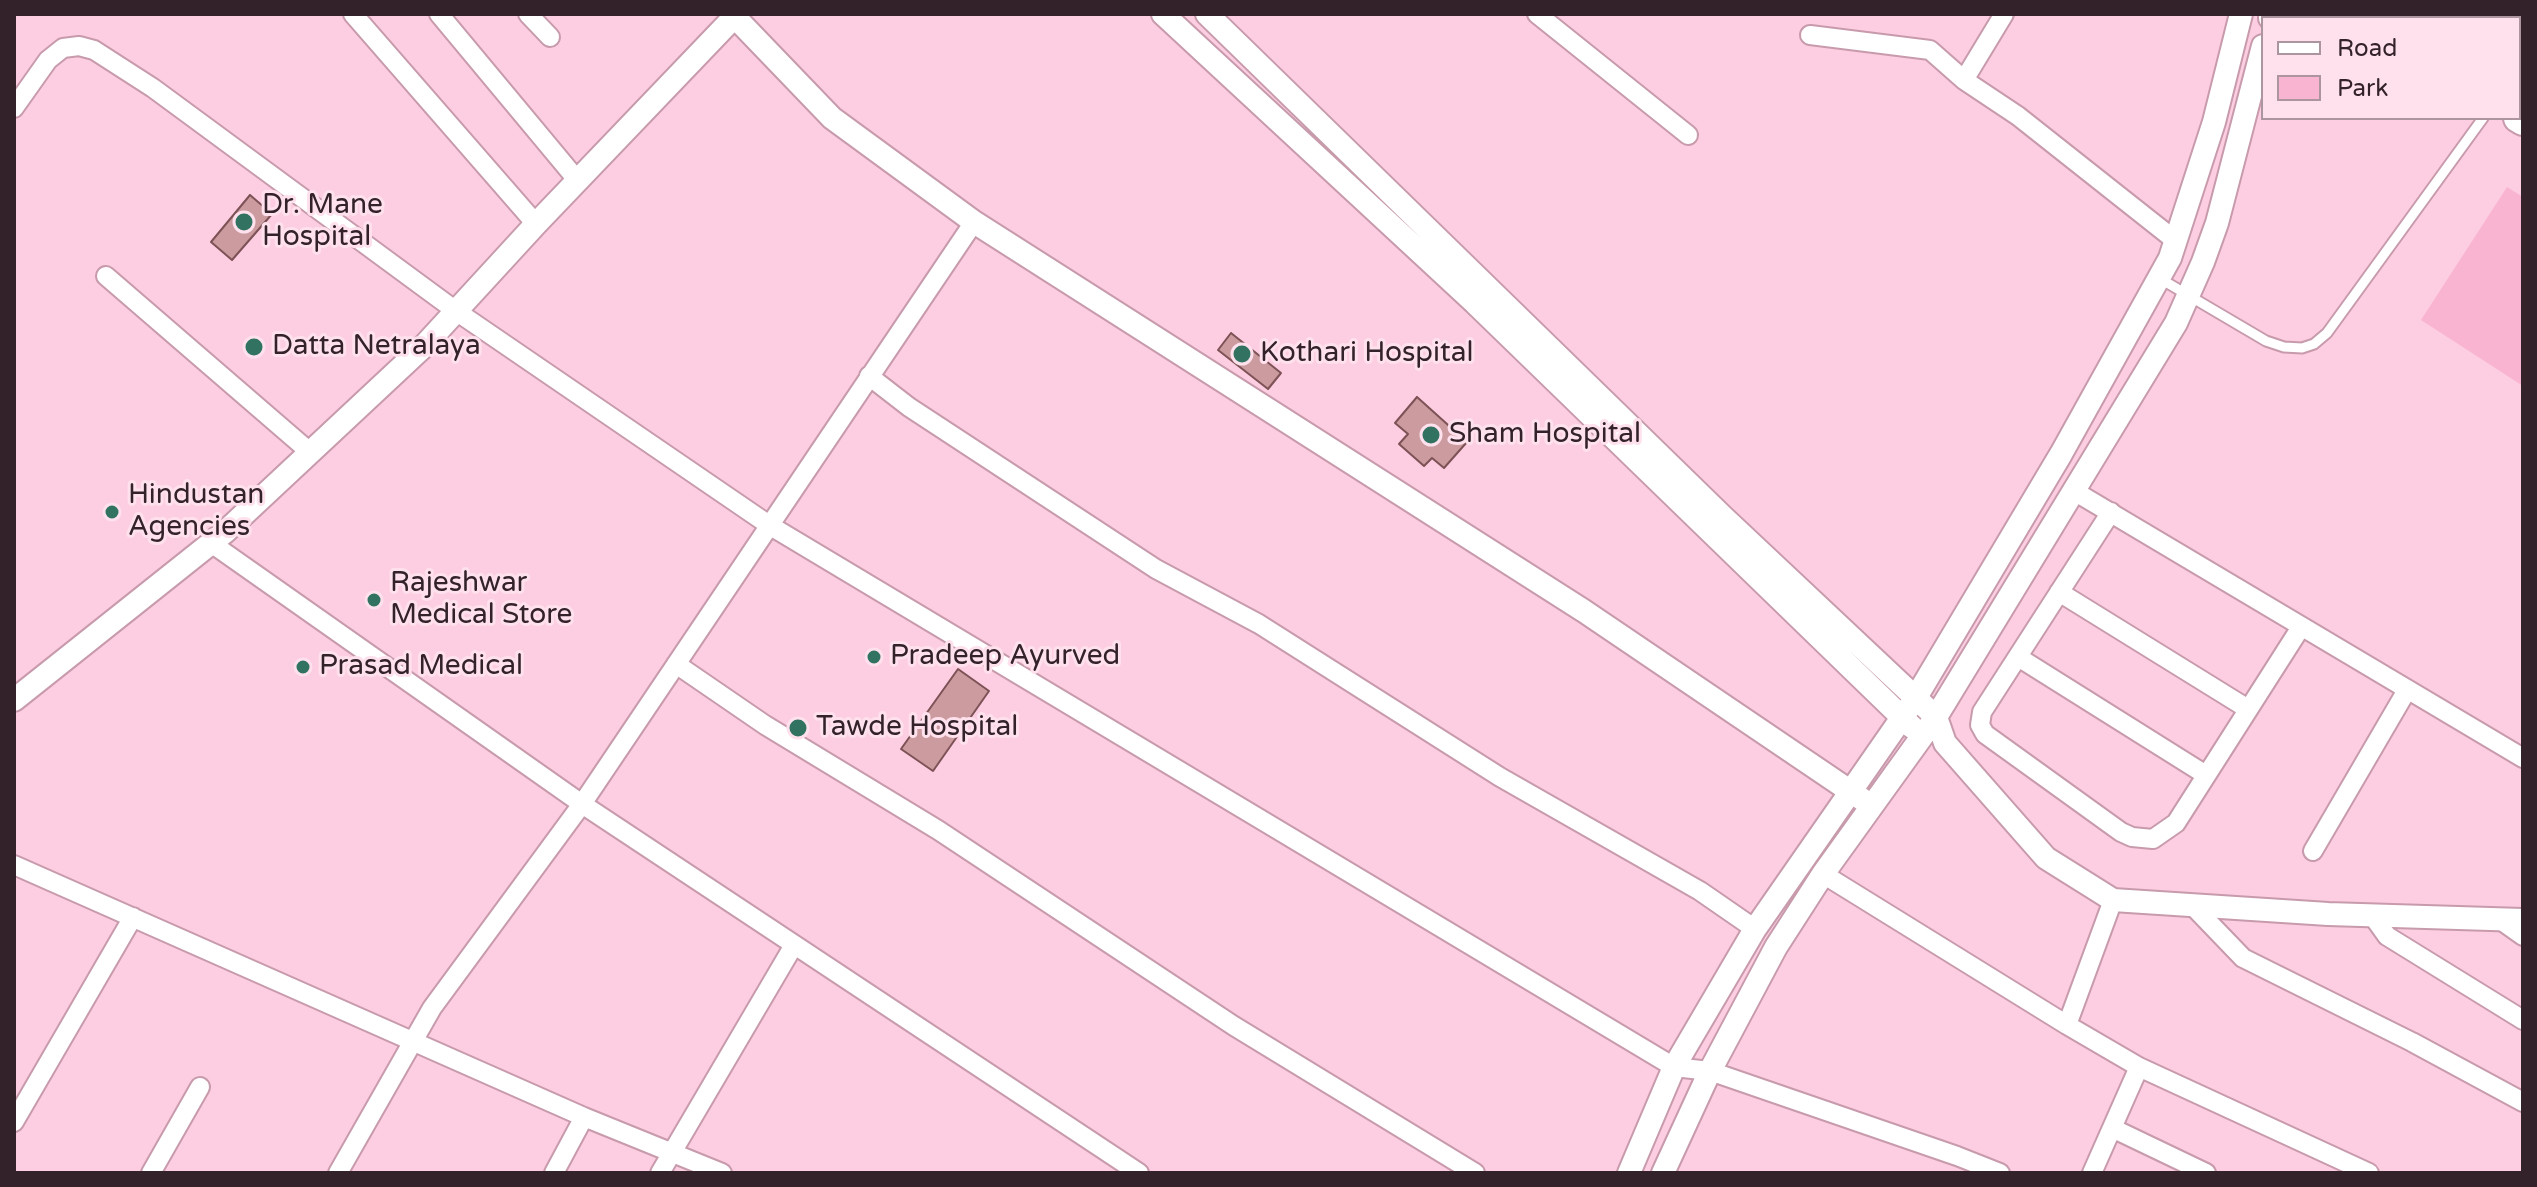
<!DOCTYPE html>
<html>
<head>
<meta charset="utf-8">
<style>
  body { margin:0 }
  #map { position:relative; width:2537px; height:1187px; overflow:hidden; background:#fdcee1; font-family:"Varela Round",sans-serif }
  canvas { display:block }
  .frame { position:absolute; inset:0; border:16px solid #332229; pointer-events:none }
  .legend { position:absolute; left:2261px; top:16px; width:260px; height:104px; box-sizing:border-box; background:#fee1ed; border:2px solid #ad959f; margin:0; padding:10px 14px; list-style:none; font-size:24px; color:#332229 }
  .legend li { display:flex; align-items:center; gap:16px; height:40px }
  .legend b { width:40px; border:2px solid #ad959f }
</style>
</head>
<body>
<div id="map">
<canvas width="2537" height="1187"></canvas>
<div class="frame"></div>
<ul class="legend">
<li><b style="height:10px;background:#fff"></b>Road</li>
<li><b style="height:22px;background:#f9b4d1"></b>Park</li>
</ul>
</div>
<script>
const g = document.querySelector('canvas').getContext('2d');
g.lineJoin = 'round';
function paint(path, color) { g.fillStyle = color; g.fill(path, 'evenodd'); }
const toPath = rows => new Path2D(rows.map(r => 'M' + r).join(''));
function trace(path, color, width, dash) { g.strokeStyle = color; g.lineWidth = width; g.lineCap = dash ? 'butt' : 'round'; g.setLineDash(dash || []); g.stroke(path); }
function label(font, color, halo, rows, align = 'center') {
  g.font = font + ' "Varela Round",sans-serif'; g.lineWidth = 6; g.setLineDash([]); g.textBaseline = 'middle'; g.strokeStyle = halo; g.fillStyle = color; for (const [text, x, y, turn = 0] of rows) {
    g.save(); g.translate(x, y); g.rotate((+turn || 0) * Math.PI / 180); g.textAlign = isNaN(turn) ? turn : align; if (halo) g.strokeText(text, 0, 0); g.fillText(text, 0, 0); g.restore();
  }
}
const green = toPath([
  [2507,187,2523,197,2523,386,2421,320]
]);
const building = toPath([
  [250,195,272,214,232,260,211,242,250,195],
  [1231,333,1281,373,1268,389,1218,350,1231,333],
  [1417,397,1467,442,1444,468,1432,458,1424,466,1399,444,1408,434,1395,423,1417,397],
  [958,669,989,691,933,771,901,749,958,669]
]);
const service = toPath([
  [2159,278,2266,341,2284,347,2302,348,2314,344,2327,333,2483,118]
]);
const minor = toPath([
  [353,14,536,224],
  [439,14,578,181],
  [528,14,550,37],
  [1537,14,1688,135],
  [1810,35,1930,50,1964,80,2018,116,2176,241],
  [1964,80,2004,14],
  [14,108,48,60,63,48,79,46,94,50,153,88,456,311,769,525,1674,1067,1710,1071,1957,1156,2000,1173],
  [106,276,311,453],
  [869,376,909,407,1156,569,1259,624,1500,777,1700,891,1755,929],
  [2074,491,2523,758],
  [2111,512,1982,712,1980,725,1985,734,2121,832,2132,837,2153,839,2176,823,2301,627],
  [211,543,582,804,1139,1173],
  [2059,592,2248,709],
  [2018,657,2206,775],
  [676,664,765,725,938,830,1234,1026,1475,1173],
  [2313,851,2407,690],
  [14,865,584,1117,722,1173],
  [1823,874,2067,1025,2139,1067,2369,1173],
  [2192,905,2243,958,2412,1042,2523,1102],
  [2372,915,2387,936,2523,1020],
  [2499,919,2523,936],
  [2067,1025,2113,900],
  [14,1122,133,917],
  [2112,1128,2206,1173],
  [151,1173,200,1087],
  [338,1173,432,1008,582,804,974,222],
  [554,1173,584,1117],
  [660,1173,794,945],
  [2092,1173,2139,1067]
]);
const tertiary = toPath([
  [732,14,832,118,974,222,1584,611,1872,806],
  [1163,14,1475,303,1912,727],
  [1207,14,1722,516,1936,717,1945,743,2046,858,2113,900,2328,914,2523,920],
  [2270,18,2271,14],
  [14,700,225,532,423,347,536,224,737,14],
  [1629,1173,1674,1067,1755,929,1915,699,2061,454,2170,258,2214,122,2241,14],
  [1663,1173,1710,1071,1776,947,1823,874,1936,717,2176,323,2203,262,2217,223,2263,46]
]);
const primary = toPath([
  [2357,14,2363,18],
  [2407,14,2413,18],
  [2519,90,2523,92],
  [2518,118,2523,121]
]);
const markers = [
  [244,222,10,"#327260"],
  [254,347,10,"#327260"],
  [1242,354,10,"#327260"],
  [1431,435,10,"#327260"],
  [112,512,8,"#327260"],
  [374,600,8,"#327260"],
  [874,657,8,"#327260"],
  [303,667,8,"#327260"],
  [798,728,10,"#327260"]
];
const poiNames = [
  ["Dr. Mane",262,206],
  ["Hospital",262,238],
  ["Datta Netralaya",272,347],
  ["Kothari Hospital",1260,354],
  ["Sham Hospital",1449,435],
  ["Hindustan",128,496],
  ["Agencies",128,528],
  ["Rajeshwar",390,584],
  ["Medical Store",390,616],
  ["Pradeep Ayurved",890,657],
  ["Prasad Medical",319,667],
  ["Tawde Hospital",816,728]
];
paint(green, '#f9b4d1');
paint(building, '#cb9b9f');
trace(building, '#7d5256', 2);
trace(service, '#c79aac', 13);
trace(minor, '#c79aac', 22);
trace(tertiary, '#c79aac', 26);
trace(primary, '#c79aac', 32);
trace(service, '#fff', 9);
trace(minor, '#fff', 18);
trace(tertiary, '#fff', 22);
trace(primary, '#fff', 28);
for (const [x, y, r, color] of markers) { const dot = new Path2D(); dot.arc(x, y, r, 0, 2 * Math.PI); g.fillStyle = color; g.fill(dot); trace(dot, '#fee1ed', 3); }
label('28px', '#332229', '#fee1ed', poiNames, 'left');
</script>
</body>
</html>
